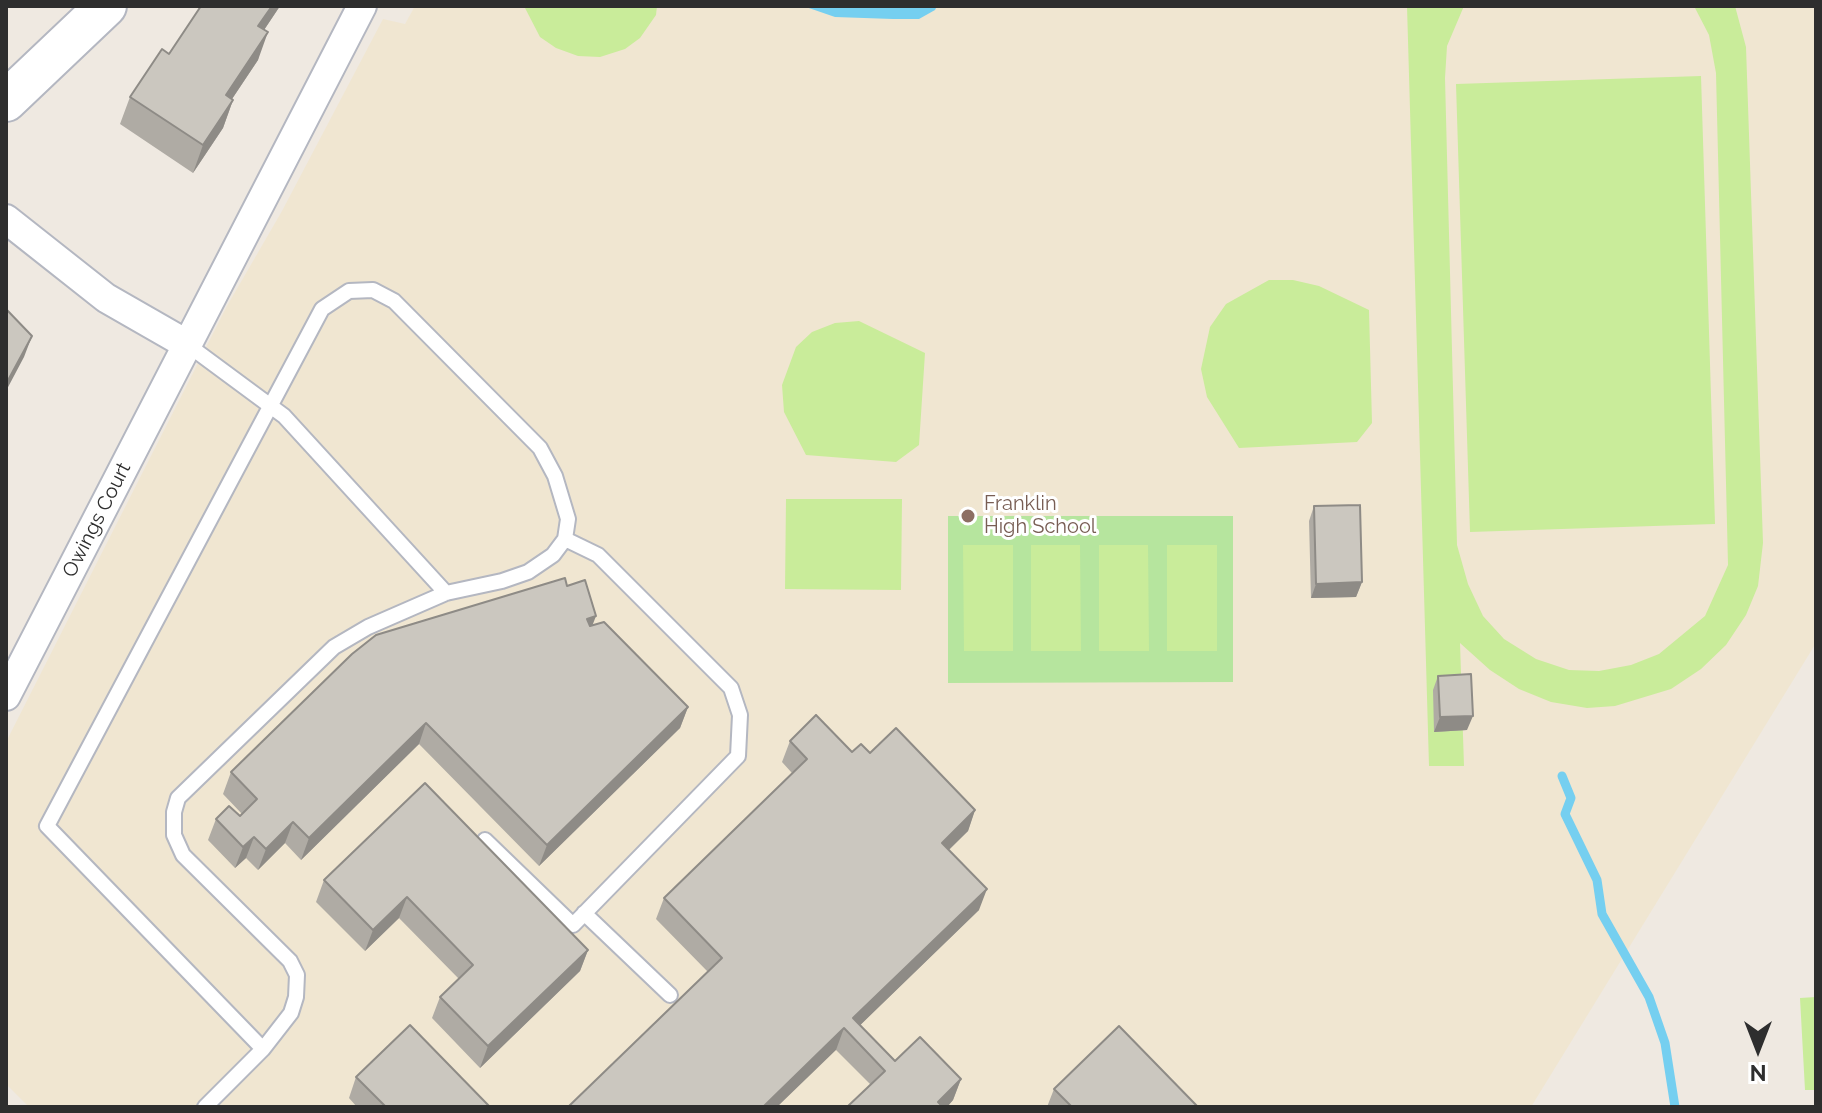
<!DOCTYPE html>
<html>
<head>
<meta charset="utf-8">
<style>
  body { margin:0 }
  #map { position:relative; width:1822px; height:1113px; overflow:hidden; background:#efe9e1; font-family:Raleway,sans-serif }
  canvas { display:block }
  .frame { position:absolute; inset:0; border:8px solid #2e2e2e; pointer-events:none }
  .north { position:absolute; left:1718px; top:1009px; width:80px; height:80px; -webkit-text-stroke:6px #fff; paint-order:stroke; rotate:180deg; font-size:22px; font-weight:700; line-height:32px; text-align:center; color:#2e2e2e }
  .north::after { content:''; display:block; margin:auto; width:28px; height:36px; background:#2e2e2e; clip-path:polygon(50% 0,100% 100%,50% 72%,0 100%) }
</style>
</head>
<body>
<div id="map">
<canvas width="1822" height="1113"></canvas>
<div class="frame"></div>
<div class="north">N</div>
</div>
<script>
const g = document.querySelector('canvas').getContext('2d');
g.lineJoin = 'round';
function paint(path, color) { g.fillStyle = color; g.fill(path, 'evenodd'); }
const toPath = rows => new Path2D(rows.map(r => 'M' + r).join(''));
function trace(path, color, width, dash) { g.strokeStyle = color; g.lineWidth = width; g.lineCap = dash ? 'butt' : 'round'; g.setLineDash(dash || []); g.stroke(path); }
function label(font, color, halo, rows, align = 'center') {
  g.font = font + ' Raleway,sans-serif'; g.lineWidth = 6; g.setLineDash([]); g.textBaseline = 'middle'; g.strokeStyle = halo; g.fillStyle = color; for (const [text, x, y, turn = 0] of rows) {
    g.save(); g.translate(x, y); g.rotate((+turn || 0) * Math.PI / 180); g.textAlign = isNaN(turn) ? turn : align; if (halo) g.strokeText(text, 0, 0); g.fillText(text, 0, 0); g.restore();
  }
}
const education = toPath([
  [415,6,1816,6,1816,643,1531,1107,29,1107,6,1084,6,742,227,306,282,211,383,19,405,24]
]);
const green = toPath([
  [948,516,1233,516,1233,682,948,683]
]);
const pitch = toPath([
  [524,6,657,6,656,15,640,38,625,49,600,57,578,56,556,48,540,37],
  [1407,6,1464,6,1447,46,1445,78,1457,545,1468,584,1483,616,1504,639,1536,659,1569,670,1599,671,1631,665,1659,654,1705,616,1728,565,1716,73,1709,35,1694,6,1735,6,1746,47,1763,543,1758,586,1746,615,1726,645,1701,669,1671,689,1615,706,1587,708,1551,702,1519,689,1490,670,1460,643,1464,766,1429,766],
  [1701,76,1715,524,1470,532,1456,84],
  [1269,280,1293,280,1319,286,1369,310,1372,423,1357,442,1239,448,1207,397,1201,369,1210,327,1226,304],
  [859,321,925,353,919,445,896,462,806,455,784,412,782,385,796,347,812,332,835,323],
  [786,499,902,499,901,590,785,589],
  [963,545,1013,545,1013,651,964,651],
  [1031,545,1080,545,1081,651,1031,651],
  [1099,545,1148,545,1149,651,1099,651],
  [1167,545,1217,545,1217,651,1167,651],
  [1816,997,1816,1090,1805,1090,1800,998]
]);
const water = toPath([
  [803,6,937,6,935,10,919,19,893,19,835,17]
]);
const stream = toPath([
  [1562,776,1571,798,1565,814,1597,880,1602,914,1649,997,1665,1043,1675,1107]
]);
const lane = toPath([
  [188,345,284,416,446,593],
  [485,840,573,925,738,756,740,715,731,688,598,555,565,539],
  [584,913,670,995],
  [205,1107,263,1049,291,1013,296,997,297,975,290,961,183,855,174,835,174,812,178,798,334,647,368,627,446,593,502,581,528,572,553,555,565,539,568,519,555,476,540,448,394,301,373,290,349,291,322,309,47,826,263,1049]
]);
const street = toPath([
  [6,219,106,298,188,345],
  [6,696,362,6]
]);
const secondary = toPath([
  [6,101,106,6]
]);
const wall = toPath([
  [280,6,264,30,258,60,232,99,233,100,223,128,193,173,120,124,130,97,169,54],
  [1314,506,1362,582,1356,597,1311,598,1309,521],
  [567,586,592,626,688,707,680,728,539,866,419,744,301,860,285,843,258,870,246,858,235,868,208,840,216,819,240,816,242,814,223,794,231,772],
  [1438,676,1467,730,1434,732,1433,690],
  [790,741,852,752,870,753,975,810,968,831,949,850,979,910,860,1025,895,1061,961,1079,953,1100,947,1107,847,1107,871,1085,836,1050,708,972,656,919,664,898,792,773,782,762],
  [425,783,588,950,580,971,480,1068,432,1018,440,997,459,979,399,918,365,951,316,902,324,880],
  [356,1077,490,1107,357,1107,349,1098],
  [1054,1089,1198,1107,1047,1107]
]);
const shadedWall = toPath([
  [272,6,280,6,248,54,258,26],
  [268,32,258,60,216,123,226,95],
  [233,100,223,128,193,173,203,145],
  [32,336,24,357,6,391,6,384],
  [1362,582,1356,597,1311,598,1316,584],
  [596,616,588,637,587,619],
  [688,707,680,728,539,866,547,845],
  [1473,716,1467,730,1434,732,1440,717],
  [426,723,419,744,301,860,309,838],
  [975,810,968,831,934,864,942,843],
  [293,822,285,843,258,870,266,849],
  [254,837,246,858,235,868,243,847],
  [987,889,979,910,850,1035,853,1018],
  [407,897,399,918,365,951,373,930],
  [588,950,580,971,480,1068,488,1046],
  [844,1028,836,1050,777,1107,763,1107],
  [961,1079,953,1100,947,1107,936,1107,938,1102]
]);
const building = toPath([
  [201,6,272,6,258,26,268,32,226,95,233,100,203,145,130,97,162,49,169,54,201,6],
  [6,309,32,336,6,384,6,309],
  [1360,505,1362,582,1316,584,1314,506,1360,505],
  [565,578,567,586,585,580,596,616,587,619,590,626,604,622,688,707,547,845,426,723,309,838,293,822,266,849,254,837,243,847,216,819,229,806,240,816,257,799,231,772,352,654,376,635,565,578],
  [1471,674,1473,716,1440,717,1438,676,1471,674],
  [816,715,852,752,861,744,870,753,896,728,975,810,942,843,987,889,853,1018,895,1061,920,1037,961,1079,938,1102,943,1107,847,1107,885,1071,844,1028,763,1107,568,1107,722,958,664,898,807,759,790,741,816,715],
  [425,783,588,950,488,1046,440,997,473,965,407,897,373,930,324,880,425,783],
  [410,1025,490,1107,386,1107,356,1077,410,1025],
  [1119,1026,1198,1107,1072,1107,1054,1089,1119,1026]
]);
const markers = [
  [968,516,8,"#8d6e63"]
];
const educationNames = [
  ["Franklin",984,504],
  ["High School",984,527]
];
const streetNames = [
  ["Owings Court",97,520,-63]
];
paint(education, '#f0e6d1');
paint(green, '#b6e59e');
paint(pitch, '#c9ec9a');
paint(water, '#75cff0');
trace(stream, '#75cff0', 9);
trace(lane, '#b4b7c1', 18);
trace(street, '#b4b7c1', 32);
trace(secondary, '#b4b7c1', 44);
trace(lane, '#fff', 14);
trace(street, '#fff', 28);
trace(secondary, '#fff', 40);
paint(wall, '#afaba4');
paint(shadedWall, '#8e8b86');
paint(building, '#cbc7bf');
trace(building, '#8e8b86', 2);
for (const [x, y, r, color] of markers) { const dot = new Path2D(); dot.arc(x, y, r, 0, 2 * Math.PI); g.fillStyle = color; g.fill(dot); trace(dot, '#fff', 3); }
label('20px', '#785e54', '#fff', educationNames, 'left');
label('20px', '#2e2e2e', '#fff', streetNames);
</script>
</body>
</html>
